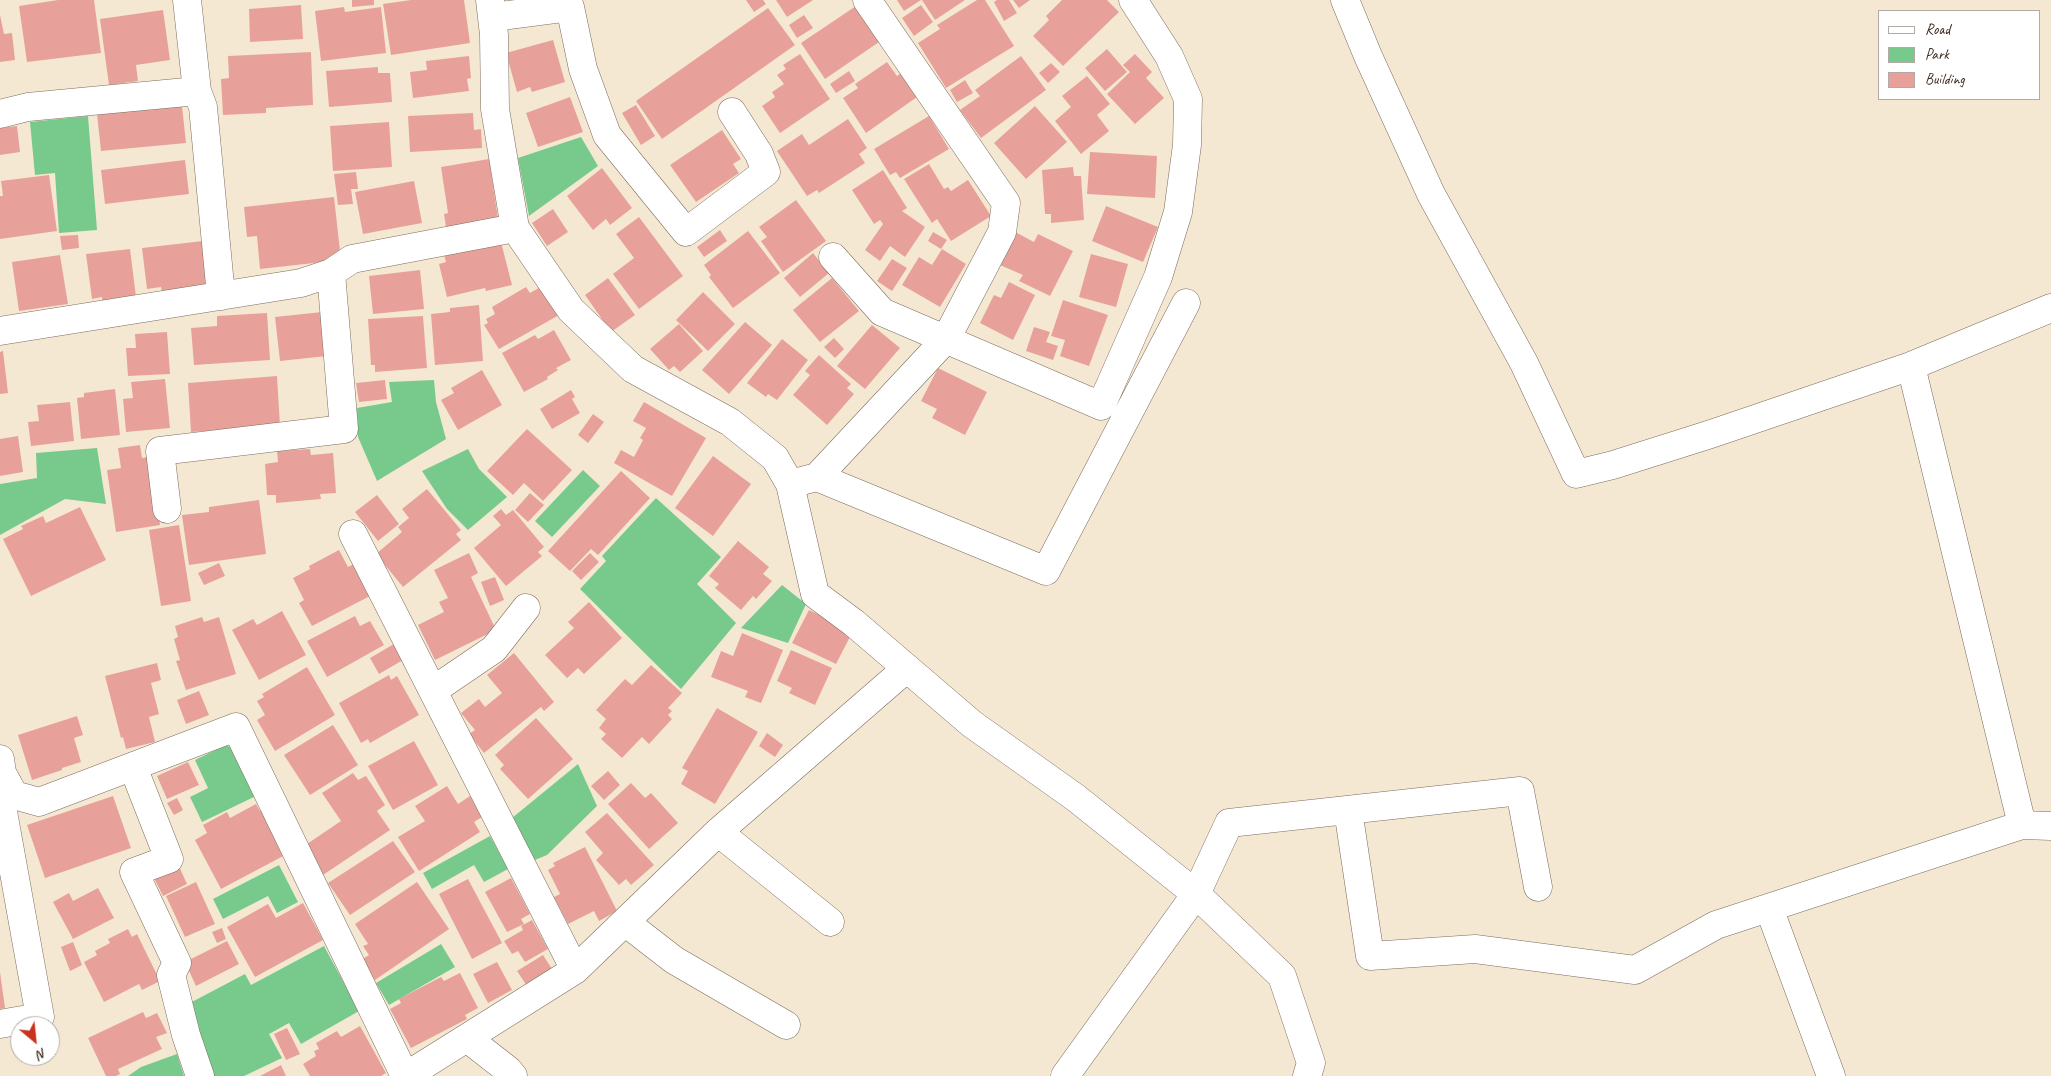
<!DOCTYPE html>
<style>
body{margin:0}
#map{position:relative;width:2051px;height:1076px;overflow:hidden;background:#f5e8d3;font-family:Caveat,sans-serif}
canvas{display:block}
.legend{position:absolute;left:1878px;top:10px;width:162px;height:90px;box-sizing:border-box;background:#fff;border:1px solid #b1aaa5;margin:0;padding:6px 9px;list-style:none;font-size:15px;color:#3b2a1e}
.legend li{display:flex;align-items:center;gap:10px;height:25px}
.legend b{width:25px;border:1px solid #b1aaa5}
.north{position:absolute;left:10px;top:1016px;width:50px;height:50px;box-sizing:border-box;background:#fff;border:1px solid #b1aaa5;border-radius:50%;rotate:152deg;font-size:14px;font-weight:700;line-height:20px;text-align:center;color:#3b2a1e}
.north::after{content:'';display:block;margin:auto;width:18px;height:22px;background:#c8321e;clip-path:polygon(50% 0,100% 100%,50% 72%,0 100%)}
</style>
<div id="map">
<canvas width="2051" height="1076"></canvas>
<ul class="legend">
<li><b style="height:6px;background:#fff"></b>Road</li>
<li><b style="height:14px;background:#77ca8c"></b>Park</li>
<li><b style="height:14px;background:#e8a19a"></b>Building</li>
</ul>
<div class="north">N</div>
</div>
<script>
const c = document.querySelector('canvas').getContext('2d');
c.lineJoin = 'round';
function fill(path, color) {
  c.fillStyle = color;
  c.fill(path, 'evenodd');
}
function poly(rows) {
  const path = new Path2D();
  for (const r of rows) {
    path.moveTo(r[0], r[1]);
    for (let i = 2; i < r.length; i += 2) path.lineTo(r[i], r[i + 1]);
  }
  return path;
}
function trace(path, color, width, dash) {
  c.strokeStyle = color;
  c.lineWidth = width;
  c.lineCap = dash ? 'butt' : 'round';
  c.setLineDash(dash || []);
  c.stroke(path);
}
fill(poly([
 [88,116,97,230,59,233,55,173,35,175,30,122],
 [581,137,598,166,529,216,518,158],
 [434,380,436,402,446,439,377,481,358,437,357,408,392,402,389,382],
 [97,448,106,504,65,499,0,535,0,484,37,478,36,453],
 [468,449,479,469,507,497,468,530,447,509,422,471],
 [583,470,600,486,552,537,535,521],
 [656,498,721,557,697,584,736,623,681,689,580,589,606,561,602,556],
 [782,585,806,604,788,643,741,628],
 [226,745,236,750,258,795,202,822,190,797,208,788,195,760],
 [578,764,597,806,547,855,535,860,512,818],
 [490,836,508,869,484,882,474,865,432,889,423,873],
 [279,865,298,902,277,913,268,896,223,919,213,899],
 [441,944,455,967,389,1005,376,983],
 [324,946,359,1011,301,1044,289,1023,269,1034,282,1058,244,1076,213,1076,195,1039,188,1004,245,974,251,985],
 [177,1054,184,1076,128,1076,141,1067]
]), '#77ca8c');
fill(poly([
 [58,0,94,0,101,53,27,62,19,6],
 [352,0,374,0,374,5,352,7],
 [411,0,464,0,470,43,391,55,383,4],
 [746,0,763,0,766,4,754,12],
 [776,0,813,0,787,17],
 [897,0,921,0,904,11],
 [922,0,965,0,935,20],
 [977,0,985,0,1014,46,946,88,918,43,940,29,937,25],
 [997,0,1009,0,1017,13,1004,21,994,2],
 [1013,0,1030,0,1019,8],
 [1062,0,1107,0,1119,12,1063,66,1033,36,1049,20,1046,16],
 [301,5,303,39,250,42,249,9],
 [921,5,933,22,914,36,902,18],
 [856,6,879,42,825,79,801,43],
 [344,7,345,12,381,7,386,53,321,61,315,11],
 [768,8,795,45,662,139,636,101],
 [163,10,170,60,136,65,138,81,109,85,100,19],
 [0,15,4,34,12,33,15,60,0,62],
 [804,15,813,28,797,38,789,25],
 [553,40,565,82,532,92,530,87,517,92,506,53],
 [1107,49,1127,72,1105,91,1085,68],
 [311,52,313,105,266,108,266,113,223,115,221,79,229,78,228,56],
 [800,54,830,99,780,133,762,106,775,97,772,92,784,84,777,75,786,69,783,65],
 [1135,54,1152,72,1146,78,1164,98,1135,124,1107,94,1130,72,1123,65],
 [469,56,471,78,467,79,469,91,413,98,410,72,427,70,426,61],
 [1021,56,1046,90,981,138,960,110,980,96,975,90],
 [887,62,897,76,901,73,917,97,866,133,843,98,858,88,855,84],
 [1051,63,1060,72,1048,83,1039,73],
 [378,67,378,73,390,73,392,102,329,107,326,71],
 [849,71,855,81,836,93,830,84],
 [1087,76,1110,104,1097,115,1109,131,1081,154,1055,121,1071,107,1062,96],
 [965,80,973,93,957,102,950,90],
 [570,97,583,132,538,147,526,113],
 [636,105,655,136,641,145,622,113],
 [182,106,186,143,101,151,97,114],
 [1035,106,1067,142,1026,179,994,143],
 [473,113,474,130,481,129,482,148,410,152,408,116],
 [929,116,949,149,900,178,896,172,890,175,874,149],
 [848,119,867,148,859,154,865,163,819,193,817,190,807,196,777,151,802,134,809,145],
 [389,122,392,167,333,171,330,126],
 [17,126,20,152,0,155,0,128],
 [722,130,741,159,733,164,739,173,696,202,670,165],
 [1090,152,1157,156,1155,198,1087,194],
 [489,159,498,219,446,227,444,214,448,213,441,167],
 [185,160,189,194,105,204,101,170],
 [929,164,944,189,948,187,951,191,968,180,991,216,951,241,937,219,932,223,904,179],
 [1073,167,1074,176,1081,176,1084,220,1051,223,1051,214,1045,214,1042,170],
 [602,168,632,208,610,225,606,219,593,230,567,196],
 [883,170,907,208,902,211,925,227,905,257,890,246,880,261,865,250,883,224,880,220,874,224,852,190],
 [356,172,358,189,351,189,353,204,338,205,334,174],
 [49,175,57,231,0,239,0,196,3,196,1,181],
 [414,181,422,223,363,234,355,192],
 [334,197,341,260,260,269,257,236,247,237,244,207],
 [796,200,826,241,783,272,761,241,767,237,759,227],
 [1106,206,1158,227,1143,262,1092,241],
 [553,209,568,232,547,246,532,223],
 [639,217,683,276,639,309,613,274,634,258,616,234],
 [720,230,727,241,704,257,697,247],
 [748,231,780,273,733,308,709,277,711,275,704,265],
 [933,232,947,240,941,249,928,241],
 [1015,232,1034,242,1038,234,1073,251,1050,296,1019,281,1023,275,1000,265],
 [78,235,79,248,62,250,60,236],
 [203,241,208,287,162,292,161,287,147,289,142,248],
 [501,242,512,285,486,291,485,288,447,297,439,264,446,262,444,255],
 [130,249,136,297,102,301,102,297,92,299,86,254],
 [942,249,966,264,940,307,902,285,919,257,932,265],
 [813,253,829,273,800,297,784,278],
 [1091,254,1128,264,1116,307,1079,297],
 [60,255,68,304,19,311,12,262],
 [892,259,907,268,892,291,877,281],
 [420,270,424,309,373,314,369,276],
 [608,278,635,315,611,332,585,295],
 [832,278,859,311,820,342,793,310],
 [1009,282,1035,295,1013,340,980,323,994,295,1001,298],
 [542,286,559,315,499,349,484,325,488,323,486,319,495,314,492,307,526,287,530,293],
 [703,292,735,324,708,351,676,320],
 [1063,300,1108,315,1089,366,1060,356,1065,340,1051,336],
 [479,305,483,361,435,365,431,314,450,312,450,308],
 [322,312,327,356,280,361,275,317],
 [267,313,270,360,194,365,191,328,217,326,217,316],
 [423,316,427,368,375,372,375,365,371,365,368,319],
 [745,322,772,345,729,394,702,370],
 [679,324,703,351,680,372,674,366,669,370,650,349],
 [872,325,900,348,865,389,837,366],
 [1034,327,1050,332,1046,342,1058,346,1053,360,1026,351],
 [554,330,571,360,556,368,558,370,547,377,548,379,524,392,502,353,535,335,538,339],
 [167,332,170,374,128,376,126,348,136,348,135,334],
 [834,338,844,349,835,358,824,347],
 [782,339,808,360,777,400,768,394,766,397,747,383],
 [3,351,8,393,0,394,0,352],
 [819,355,851,384,847,388,854,394,827,425,793,395,810,375,805,371],
 [938,368,987,392,965,435,932,418,937,409,921,401],
 [482,370,502,405,458,430,441,400,454,393,451,388],
 [277,376,280,426,191,432,188,383],
 [165,379,170,428,126,432,123,399,133,398,131,382],
 [385,380,387,399,359,402,356,383],
 [115,389,120,435,81,439,77,398,84,397,84,393],
 [571,390,575,397,572,399,580,413,552,429,540,409],
 [70,402,74,441,31,446,28,422,39,421,37,405],
 [644,402,706,438,672,496,614,463,621,450,634,457,643,440,640,438,646,428,633,421],
 [593,414,604,422,588,443,578,435],
 [527,429,572,470,543,501,524,483,513,495,487,471],
 [18,436,23,472,0,476,0,439],
 [140,445,142,458,152,456,160,525,116,532,107,470,121,468,118,448],
 [310,449,311,455,333,453,336,493,320,494,321,499,276,503,276,495,267,495,265,464,278,462,277,451],
 [713,456,751,484,713,536,675,508],
 [621,471,650,498,598,555,591,549,570,571,548,551],
 [427,489,461,530,456,534,461,540,403,587,376,554,402,532,398,527,409,518,402,509],
 [530,493,544,505,528,522,515,510],
 [377,495,399,524,378,541,355,512],
 [259,500,266,554,189,565,182,515,209,512,209,507],
 [80,507,106,560,31,596,3,539,23,529,21,526,43,516,46,523],
 [501,509,506,515,513,510,544,547,538,552,542,556,506,586,474,548,501,525,493,516],
 [179,525,191,601,161,606,149,530],
 [738,541,769,567,763,574,772,581,756,599,753,596,741,610,715,588,719,584,709,576],
 [339,550,348,567,354,564,370,596,312,626,299,603,304,600,293,578,310,569,309,566],
 [469,553,478,573,471,577,496,630,435,660,418,625,444,612,439,602,448,598,434,570],
 [590,553,599,562,581,580,572,571],
 [219,563,225,576,204,585,198,573],
 [495,577,504,600,490,606,481,582],
 [589,602,622,638,584,674,578,668,567,678,545,655,574,628,568,622],
 [809,610,853,631,836,664,792,643],
 [282,611,306,655,259,680,232,630,253,619,257,625],
 [355,616,360,626,370,621,384,645,327,677,307,641],
 [202,617,204,622,219,617,236,674,186,690,176,661,180,660,174,639,178,637,175,626],
 [742,633,783,650,761,703,745,697,748,691,711,677,721,651,733,656],
 [394,644,403,660,379,674,370,658],
 [791,650,832,668,815,705,789,693,792,688,777,681],
 [514,653,554,702,544,711,541,707,484,753,469,734,475,730,461,713,479,699,485,707,502,693,487,675],
 [157,663,161,680,151,683,159,714,149,717,155,742,126,749,123,737,121,738,105,676],
 [651,665,682,693,668,708,672,711,668,715,672,719,649,744,642,737,622,758,601,739,606,734,599,728,606,719,596,710,625,679,632,685],
 [307,667,335,715,275,751,257,720,265,715,257,701,264,697,262,694],
 [389,675,391,680,397,676,419,715,370,743,368,739,361,743,339,703],
 [199,691,209,715,186,724,177,700],
 [717,708,758,732,715,804,681,784,688,771,682,768],
 [77,716,83,735,74,738,81,762,62,768,62,770,32,780,18,735],
 [536,718,573,759,528,799,500,769,504,765,495,755],
 [333,725,358,765,310,795,284,755],
 [767,733,783,745,775,757,759,746],
 [414,741,438,785,393,810,368,766],
 [188,762,199,785,167,799,157,776],
 [608,771,620,785,604,800,591,786],
 [353,773,358,780,366,776,385,805,377,811,390,830,323,875,304,846,341,821,322,793],
 [631,783,645,798,651,793,678,823,649,849,608,804],
 [447,786,458,804,470,796,482,817,474,822,480,832,419,871,398,837,425,821,415,806],
 [113,796,131,848,45,878,27,825],
 [177,798,183,810,174,815,167,803],
 [256,804,260,811,264,809,287,854,221,889,195,840,207,833,203,825,227,812,230,818],
 [607,813,654,865,631,885,626,879,619,885,596,860,603,853,585,832],
 [393,841,415,872,350,915,328,883],
 [585,847,617,911,599,921,594,911,568,924,554,897,560,894,548,870,555,866,553,863],
 [178,864,187,884,163,896,153,876],
 [511,878,530,914,521,919,524,924,507,932,485,892],
 [468,879,502,943,472,959,439,894],
 [196,882,215,924,185,937,166,896],
 [417,882,449,929,375,980,361,960,369,955,363,946,368,944,355,924],
 [98,888,114,918,73,939,53,902,69,893,73,901],
 [303,903,323,940,255,977,227,927,268,904,276,918],
 [532,920,548,949,525,962,518,951,512,954,504,941,523,930,521,926],
 [222,928,226,939,217,943,212,932],
 [128,929,132,937,137,934,160,981,142,990,139,984,104,1002,84,962,97,955,95,951,110,943,108,939],
 [227,941,239,964,196,986,185,962],
 [73,942,82,965,70,971,61,947],
 [543,955,552,969,527,986,517,971],
 [497,962,512,990,488,1003,473,974],
 [0,972,5,1008,0,1009],
 [460,973,478,1008,465,1015,467,1019,411,1048,390,1009,401,1003,399,999,441,977,444,981],
 [143,1012,146,1018,157,1013,167,1033,156,1037,162,1049,118,1069,120,1074,116,1076,106,1076,88,1038],
 [360,1026,386,1073,381,1076,310,1076,303,1064,316,1056,314,1051,319,1049,316,1043,337,1031,341,1037],
 [287,1028,300,1054,286,1060,274,1034],
 [281,1065,286,1076,260,1076]
]), '#e8a19a');
const minor = poly([
 [187,0,197,91,203,107,221,296],
 [490,0,494,35,495,109,515,228,571,310,633,369,730,422,775,458,790,484,815,594,854,623,972,724,1076,798,1196,894,1282,976,1311,1063,1307,1076],
 [1345,0,1368,56,1431,194,1524,363,1576,474,1613,465,1711,434,1911,366,2051,308],
 [493,17,570,7,583,69,607,135,686,232,766,172,759,154,732,112],
 [0,114,28,107,197,91],
 [833,257,882,312,1101,406,1158,277,1178,212,1187,145,1188,99,1169,56,1133,0],
 [0,331,301,283,331,273,352,259,515,228],
 [1911,366,2022,825],
 [817,477,1046,571,1186,303],
 [790,484,817,477,946,339,1002,232,1006,203,867,0],
 [167,509,160,451,344,429,331,273],
 [353,534,575,970],
 [432,689,444,683,494,649,526,608],
 [0,759,2,773,14,795,39,802,236,727,405,1076],
 [133,767,169,859,134,872,177,963,171,975,186,1035,200,1076],
 [0,795,40,1017,0,1024],
 [1348,810,1370,956,1475,949,1635,970,1716,925,2022,825,2051,826],
 [718,832,830,922],
 [1769,908,1831,1076],
 [625,922,674,960,786,1025],
 [467,1038,508,1070,513,1076],
 [406,1076,575,970,718,832,907,668],
 [1065,1076,1196,894,1229,823,1520,791,1538,887]
]);
trace(minor, '#7c6c5d', 29);
trace(minor, '#fff', 28);
</script>
